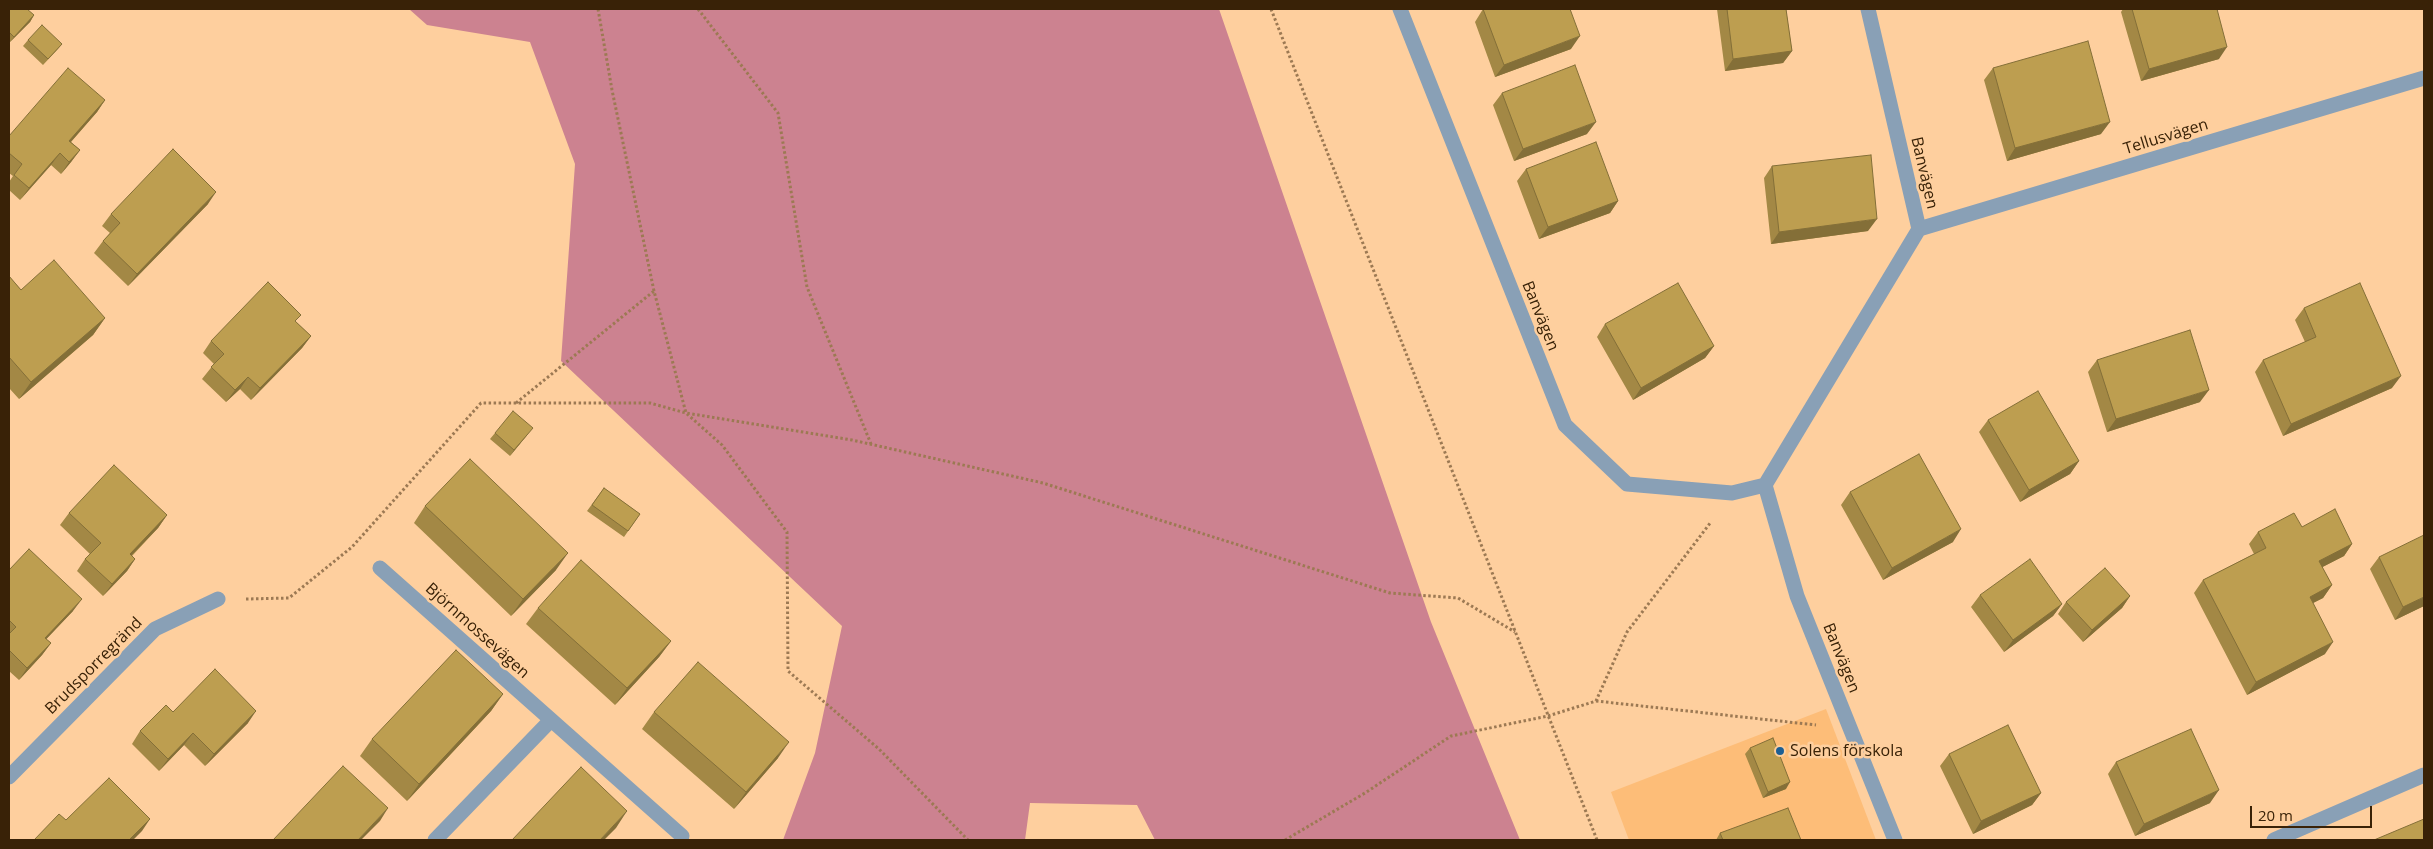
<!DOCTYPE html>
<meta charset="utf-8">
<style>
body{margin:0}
#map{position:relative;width:2433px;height:849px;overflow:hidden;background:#fecf9e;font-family:"Open Sans",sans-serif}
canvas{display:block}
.frame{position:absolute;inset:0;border:10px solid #392207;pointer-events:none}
.scale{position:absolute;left:2250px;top:806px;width:122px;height:22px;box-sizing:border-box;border:2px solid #392207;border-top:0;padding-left:6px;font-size:15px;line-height:18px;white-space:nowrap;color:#392207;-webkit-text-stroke:4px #fecf9e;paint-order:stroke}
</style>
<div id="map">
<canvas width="2433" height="849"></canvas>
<div class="frame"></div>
<div class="scale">20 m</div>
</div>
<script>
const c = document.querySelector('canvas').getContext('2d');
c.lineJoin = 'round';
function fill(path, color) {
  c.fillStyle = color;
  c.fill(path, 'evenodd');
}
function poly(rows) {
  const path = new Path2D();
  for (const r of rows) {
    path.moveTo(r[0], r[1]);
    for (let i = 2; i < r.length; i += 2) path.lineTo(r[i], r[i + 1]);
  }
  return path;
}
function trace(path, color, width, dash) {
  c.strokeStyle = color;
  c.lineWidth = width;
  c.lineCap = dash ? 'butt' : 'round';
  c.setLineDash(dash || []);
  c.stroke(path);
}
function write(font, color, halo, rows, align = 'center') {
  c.font = font + ' "Open Sans",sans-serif';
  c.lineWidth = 5;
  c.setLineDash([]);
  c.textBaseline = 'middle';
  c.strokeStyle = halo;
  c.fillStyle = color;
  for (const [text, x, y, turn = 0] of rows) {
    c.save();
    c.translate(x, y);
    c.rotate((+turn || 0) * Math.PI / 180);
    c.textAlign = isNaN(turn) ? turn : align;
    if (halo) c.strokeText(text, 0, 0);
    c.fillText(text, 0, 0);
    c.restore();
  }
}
fill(poly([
 [1826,709,1876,840,1629,840,1611,792]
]), '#fdbd78');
fill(poly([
 [409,9,1219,9,1431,622,1520,840,1155,840,1137,805,1030,803,1025,840,783,840,815,753,842,626,561,361,575,164,530,42,427,25]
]), '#cc8290');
trace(poly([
 [598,9,612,90,654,291,686,413,852,440,1043,483,1390,593,1458,598,1515,632],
 [698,9,778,113,807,287,871,444],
 [1271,9,1597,840],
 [516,403,654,291],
 [246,599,289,598,352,547,481,403,650,403,686,413,722,445,787,532,788,671,879,749,968,840],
 [1596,701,1816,725],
 [1285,840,1365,793,1451,736,1548,716,1596,701,1627,632,1711,522]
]), '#9c7953', 3, [2.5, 2.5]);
trace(poly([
 [1400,9,1565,425,1627,484,1732,493,1765,485],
 [1868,9,1919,229,1765,485,1797,596,1895,840],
 [1919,229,2424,78],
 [380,568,682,836],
 [9,777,155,629,218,599],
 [435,840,551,720],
 [2274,840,2424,775]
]), '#89a0b6', 15);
fill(poly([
 [9,9,34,15,30,22,9,43],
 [1483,9,1571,49,1495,77,1475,22],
 [1717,9,1786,9,1792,51,1783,63,1725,71],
 [2123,9,2217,9,2219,59,2141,81,2121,12],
 [28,40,62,44,57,50,43,65,23,46],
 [1993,68,2101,134,2007,161,1984,80],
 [1502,93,1587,134,1514,161,1493,105],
 [105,100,97,112,71,142,80,150,71,162,61,174,51,165,20,200,9,190,9,182,13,176,9,173,9,136],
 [1772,166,1868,231,1771,244,1764,178],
 [1526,169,1618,201,1610,213,1539,239,1517,181],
 [208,204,128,286,94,253,103,241,110,233,102,226,111,214],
 [9,276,21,290,105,318,93,335,19,399,9,388],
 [2304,308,2392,388,2283,436,2255,372,2263,360,2305,342,2295,320],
 [296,322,311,336,302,348,251,400,240,389,226,402,202,379,214,364,203,353,211,341],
 [1605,324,1714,346,1705,358,1633,400,1597,337],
 [2097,360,2200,402,2107,432,2088,372],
 [1988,420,2079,461,2070,474,2020,502,1979,432],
 [495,433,528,434,510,456,490,439],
 [604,488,640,514,624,537,587,511],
 [1850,492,1953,542,1883,580,1841,505],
 [425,506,556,570,511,616,414,523],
 [69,513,167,515,158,528,132,556,135,559,127,571,103,596,77,571,85,559,90,554,60,525],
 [2302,527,2352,544,2344,556,2322,567,2332,585,2323,598,2313,603,2325,654,2247,695,2194,593,2203,580,2254,554,2249,544,2258,532],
 [2379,557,2424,606,2395,620,2370,569],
 [9,570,73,611,46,639,51,643,42,655,19,680,9,671],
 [1980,595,2062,604,2053,616,2004,652,1971,607],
 [2130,596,2122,608,2083,642,2058,614,2066,602],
 [538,608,671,641,659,657,615,705,526,624],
 [503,694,491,711,407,801,360,756,372,739],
 [173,712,248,723,205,766,184,745,159,771,132,744,140,731],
 [654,712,778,758,734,809,642,729],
 [1750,748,1786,789,1763,798,1745,754],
 [1949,754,2041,793,2032,805,1973,834,1940,766],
 [2116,762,2210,803,2135,836,2108,774],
 [1720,833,1801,840,1716,840]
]), '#a38845');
fill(poly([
 [34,15,30,22,9,43,14,37],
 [1580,36,1571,49,1495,77,1504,65],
 [2227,47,2219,59,2141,81,2149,69],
 [1792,51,1783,63,1725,71,1733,59],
 [105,100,97,112,61,153,69,141],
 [1596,122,1587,134,1514,161,1523,149],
 [2110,122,2101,134,2007,161,2015,148],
 [80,150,71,162,61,174,69,162],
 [60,153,51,165,20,200,29,188],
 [216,192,208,204,128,286,137,274],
 [1618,201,1610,213,1539,239,1548,227],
 [1877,219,1868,231,1771,244,1779,232],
 [105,318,93,335,19,399,31,382],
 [311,336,302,348,251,400,260,388],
 [1714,346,1705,358,1633,400,1641,388],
 [2401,376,2392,388,2283,436,2291,424],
 [248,377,240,389,226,402,235,390],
 [2209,390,2200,402,2107,432,2116,419],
 [533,428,528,434,510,456,514,450],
 [2079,461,2070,474,2020,502,2029,490],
 [167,515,158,528,121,566,130,554],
 [1961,529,1953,542,1883,580,1892,568],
 [2352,544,2344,556,2311,573,2319,561],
 [568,553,556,570,511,616,523,599],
 [135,559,127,571,103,596,112,584],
 [2332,585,2323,598,2301,609,2310,597],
 [2130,596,2122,608,2083,642,2092,630],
 [2424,597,2424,606,2395,620,2403,607],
 [82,599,73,611,36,650,45,638],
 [2062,604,2053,616,2004,652,2013,640],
 [671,641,659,657,615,705,627,688],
 [2333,642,2325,654,2247,695,2256,682],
 [51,643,42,655,19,680,27,668],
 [503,694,491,711,407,801,419,784],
 [256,711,248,723,205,766,214,754],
 [193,733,184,745,159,771,168,759],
 [789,742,778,758,734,809,746,792],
 [1790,782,1786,789,1763,798,1768,792],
 [2219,790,2210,803,2135,836,2144,824],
 [2041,793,2032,805,1973,834,1981,821],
 [388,808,380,821,361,840,358,840],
 [627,811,616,828,604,840,600,840],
 [150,819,142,831,133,840,129,840]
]), '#846f38');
const building = poly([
 [9,9,27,9,34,15,14,37,9,32,9,9],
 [1483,9,1570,9,1580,36,1504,65,1483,9],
 [1727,9,1786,9,1792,51,1733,59,1727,9],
 [2132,9,2217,9,2227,47,2149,69,2132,9],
 [42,25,62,44,48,59,28,40,42,25],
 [2088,41,2110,122,2015,148,1993,68,2088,41],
 [1575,65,1596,122,1523,149,1502,93,1575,65],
 [68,68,105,100,69,141,80,150,69,162,60,153,29,188,14,175,22,164,9,153,9,136,68,68],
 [1596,142,1618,201,1548,227,1526,169,1596,142],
 [173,149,216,192,137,274,103,241,120,223,111,214,173,149],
 [1871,155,1877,219,1779,232,1772,166,1871,155],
 [54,260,105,318,31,382,9,357,9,276,21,290,54,260],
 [268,282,301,315,295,321,311,336,260,388,248,377,235,390,211,367,224,354,211,341,268,282],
 [1678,283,1714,346,1641,388,1605,324,1678,283],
 [2360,283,2401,376,2291,424,2263,360,2316,337,2304,308,2360,283],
 [2190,330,2209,390,2116,419,2097,360,2190,330],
 [2038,391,2079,461,2029,490,1988,420,2038,391],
 [513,411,533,428,514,450,495,433,513,411],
 [1919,454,1961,529,1892,568,1850,492,1919,454],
 [470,459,568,553,523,599,425,506,470,459],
 [114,465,167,515,130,554,135,559,112,584,85,559,101,543,69,513,114,465],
 [604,488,640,514,628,531,592,505,604,488],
 [2335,509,2352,544,2319,561,2332,585,2310,597,2333,642,2256,682,2203,580,2266,548,2258,532,2294,513,2302,527,2335,509],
 [2424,535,2424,597,2403,607,2379,557,2424,535],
 [29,549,82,599,45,638,51,643,27,668,9,650,9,634,16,627,9,620,9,570,29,549],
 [2030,559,2062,604,2013,640,1980,595,2030,559],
 [581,560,671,641,627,688,538,608,581,560],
 [2105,568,2130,596,2092,630,2066,602,2105,568],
 [456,650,503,694,419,784,372,739,456,650],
 [698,662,789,742,746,792,654,712,698,662],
 [215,669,256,711,214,754,193,733,168,759,140,731,166,705,173,712,215,669],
 [2008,725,2041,793,1981,821,1949,754,2008,725],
 [2191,729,2219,790,2144,824,2116,762,2191,729],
 [1773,738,1790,782,1768,792,1750,748,1773,738],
 [343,766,388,808,358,840,273,840,343,766],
 [581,767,627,811,600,840,512,840,581,767],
 [109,778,150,819,129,840,34,840,59,814,66,820,109,778],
 [1788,808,1801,840,1723,840,1720,833,1788,808],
 [2424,819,2424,840,2374,840,2424,819]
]);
fill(building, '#bd9e50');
trace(building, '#846f38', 1);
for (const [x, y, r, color] of [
 [1780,751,5,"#1d5f94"]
]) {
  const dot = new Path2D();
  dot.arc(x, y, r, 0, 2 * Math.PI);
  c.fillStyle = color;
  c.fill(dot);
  trace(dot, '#fecf9e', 2);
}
write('16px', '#392207', '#fecf9e', [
 ["Tellusvägen",2166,137,-17],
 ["Banvägen",1924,173,77],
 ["Banvägen",1540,316,68],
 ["Björnmossevägen",477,631,42],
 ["Banvägen",1841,658,68],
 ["Brudsporregränd",94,666,-45]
]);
write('16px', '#392207', '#fecf9e', [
 ["Solens förskola",1790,751]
], 'left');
</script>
